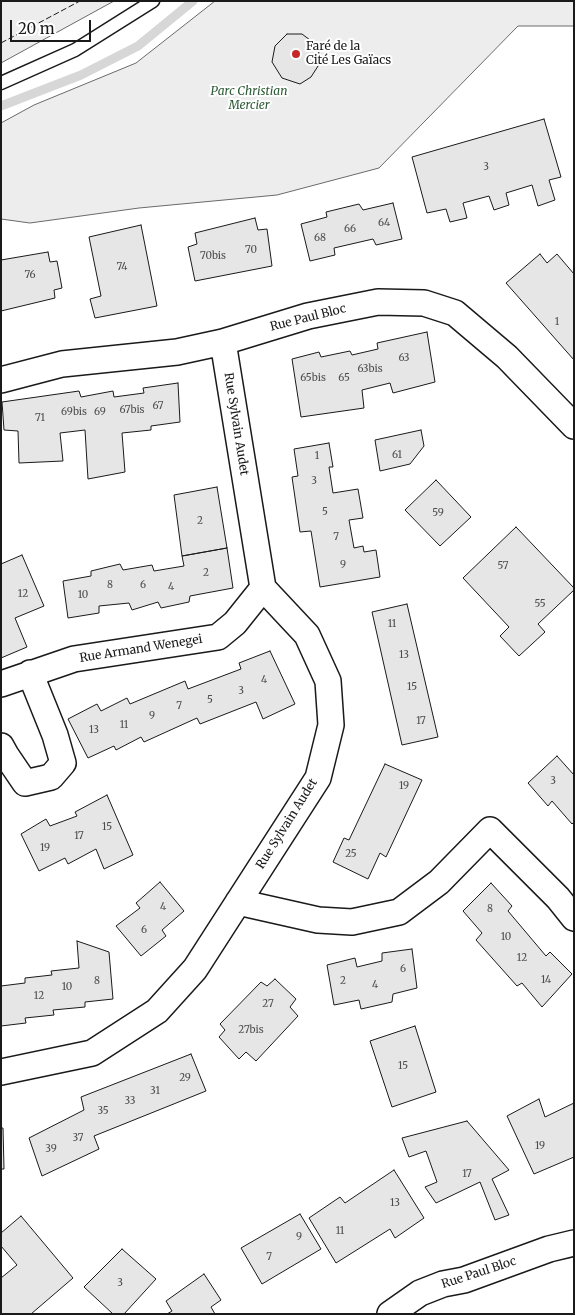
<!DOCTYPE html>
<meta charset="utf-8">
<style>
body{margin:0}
#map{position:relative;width:575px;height:1315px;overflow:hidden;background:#fff;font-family:Merriweather,serif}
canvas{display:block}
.frame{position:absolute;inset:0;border:2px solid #1a1a1a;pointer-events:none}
.scale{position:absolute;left:10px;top:20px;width:81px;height:22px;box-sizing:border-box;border:2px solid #1a1a1a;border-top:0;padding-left:6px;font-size:15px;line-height:18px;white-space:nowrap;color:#1a1a1a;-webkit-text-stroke:4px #fff;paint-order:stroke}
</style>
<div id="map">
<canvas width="575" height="1315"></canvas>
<div class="frame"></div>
<div class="scale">20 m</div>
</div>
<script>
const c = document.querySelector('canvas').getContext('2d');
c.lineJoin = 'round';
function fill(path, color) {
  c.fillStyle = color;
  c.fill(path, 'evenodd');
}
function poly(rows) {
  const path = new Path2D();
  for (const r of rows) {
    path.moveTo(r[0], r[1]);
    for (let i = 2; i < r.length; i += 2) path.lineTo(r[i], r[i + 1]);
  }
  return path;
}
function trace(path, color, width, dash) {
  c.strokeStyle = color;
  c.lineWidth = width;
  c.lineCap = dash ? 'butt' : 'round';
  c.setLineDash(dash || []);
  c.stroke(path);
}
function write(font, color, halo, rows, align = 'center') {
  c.font = font + ' Merriweather,serif';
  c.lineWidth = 4;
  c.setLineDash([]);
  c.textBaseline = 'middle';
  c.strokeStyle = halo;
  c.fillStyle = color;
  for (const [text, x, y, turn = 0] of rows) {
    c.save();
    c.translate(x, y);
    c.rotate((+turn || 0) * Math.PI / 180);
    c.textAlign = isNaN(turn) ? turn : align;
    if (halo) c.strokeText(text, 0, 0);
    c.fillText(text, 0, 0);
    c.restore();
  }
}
const built = poly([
 [1,1,114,1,1,63,1,1],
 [215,1,574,1,574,26,518,26,379,168,277,195,139,208,30,223,1,219,1,123,34,105,136,63,215,1]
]);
fill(built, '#ededed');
trace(built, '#6a6a6a', 1);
trace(poly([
 [1,106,81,75,138,46,193,1]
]), '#d7d7d7', 9);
const building = poly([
 [287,34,302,34,318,46,320,63,311,77,300,84,282,78,272,62,275,46,287,34],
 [544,119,561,177,549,180,555,200,538,206,532,185,506,193,509,205,494,210,489,196,463,203,467,218,450,222,446,209,427,213,412,157,544,119],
 [393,203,402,239,376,245,373,239,334,248,335,255,310,261,301,224,327,217,326,212,359,204,363,210,393,203],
 [255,218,258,230,267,229,272,266,195,281,188,247,197,244,195,233,255,218],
 [141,225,157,306,95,318,90,299,101,296,89,237,141,225],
 [48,252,50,262,57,261,62,288,54,290,55,298,1,311,1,260,48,252],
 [540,254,547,263,557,254,574,274,574,360,506,283,540,254],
 [427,332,435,382,393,393,390,383,362,390,364,408,301,417,292,359,319,352,321,357,350,351,352,355,378,349,377,343,427,332],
 [178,383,180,422,151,426,151,430,122,433,125,472,88,479,85,430,60,433,63,461,19,463,18,431,4,430,2,402,79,391,81,397,113,391,114,397,144,393,143,388,178,383],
 [421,430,424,446,410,464,380,471,375,440,421,430],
 [329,443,333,467,329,467,333,493,358,489,363,518,349,520,354,548,363,546,364,552,376,550,380,577,320,587,311,531,300,532,292,477,298,476,294,449,329,443],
 [436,480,471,517,440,546,405,510,436,480],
 [217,487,227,548,182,556,174,495,217,487],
 [516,527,574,588,574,590,538,624,545,632,519,656,500,636,509,627,463,578,516,527],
 [227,548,233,588,190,596,189,602,161,608,158,602,132,610,129,603,99,606,99,613,68,618,63,581,91,576,91,571,120,564,123,570,152,565,154,571,184,566,182,556,227,548],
 [22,555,44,606,15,618,27,647,1,658,1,564,22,555],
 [407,604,438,737,402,745,372,612,407,604],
 [270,651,295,704,263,719,256,702,200,724,197,718,144,742,141,737,116,750,114,746,88,758,68,719,97,704,101,711,127,698,130,704,185,681,188,689,241,669,239,663,270,651],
 [557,756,574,775,574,822,572,824,552,801,548,806,528,783,557,756],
 [385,764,422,780,386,857,380,853,368,879,333,862,344,838,349,840,385,764],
 [107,795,133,855,104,869,96,849,68,864,65,858,39,871,21,834,46,819,50,826,77,816,75,812,107,795],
 [160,882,184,911,162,930,166,936,141,956,116,926,140,908,136,903,160,882],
 [491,883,512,906,508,911,546,956,550,952,572,974,542,1007,522,983,517,986,476,940,482,933,463,911,491,883],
 [77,941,109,952,113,999,85,1002,85,1007,53,1010,54,1015,25,1018,26,1023,1,1026,1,986,25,983,25,978,52,975,51,971,79,968,77,941],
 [412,949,417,988,393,994,392,1002,361,1009,359,1000,334,1005,327,965,355,958,357,967,382,961,382,953,412,949],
 [275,979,296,999,290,1007,298,1016,256,1061,246,1052,239,1059,219,1037,225,1030,220,1024,261,982,267,986,275,979],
 [415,1026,436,1092,392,1107,370,1041,415,1026],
 [191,1054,206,1091,94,1136,99,1149,42,1176,29,1138,84,1110,81,1097,191,1054],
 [539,1099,545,1117,574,1103,574,1157,534,1174,507,1116,539,1099],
 [467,1121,509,1170,492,1179,509,1215,495,1220,480,1182,436,1203,425,1187,437,1182,426,1151,409,1157,402,1138,467,1121],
 [1,1128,3,1128,4,1169,1,1169,1,1128],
 [394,1170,424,1218,395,1238,390,1229,336,1263,309,1218,340,1197,345,1203,394,1170],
 [300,1214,321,1249,262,1284,241,1248,300,1214],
 [21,1216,73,1278,31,1314,1,1314,1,1278,17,1265,1,1246,1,1233,21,1216],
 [122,1249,156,1279,124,1314,113,1314,84,1287,122,1249],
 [204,1274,221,1300,211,1307,215,1314,167,1314,172,1311,166,1301,204,1274]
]);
fill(building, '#e6e6e6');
trace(building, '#1a1a1a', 1);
const lane = poly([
 [1,83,75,50,153,1]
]);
const street = poly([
 [1,380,62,364,177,352,223,342,308,316,378,302,424,303,455,313,507,357,574,426],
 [1,684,74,659,218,637,235,623,263,588],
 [1,746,6,755,25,783,51,777,63,763,55,735,30,673],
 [238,902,318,920,352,922,399,912,439,882,490,830,558,898,574,918],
 [1,1072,92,1053,157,1011,195,969,318,778,331,725,328,681,307,635,263,588,223,342],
 [390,1314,420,1293,443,1284,464,1280,549,1249,574,1243]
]);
trace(lane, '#1a1a1a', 15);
trace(street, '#1a1a1a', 28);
trace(lane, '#fff', 12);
trace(street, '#fff', 25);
trace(poly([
 [1,43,80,1]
]), '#1a1a1a', 1, [6, 2.5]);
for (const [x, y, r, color] of [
 [296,54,5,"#c62828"]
]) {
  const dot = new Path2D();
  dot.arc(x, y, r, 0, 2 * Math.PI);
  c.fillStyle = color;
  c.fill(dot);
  trace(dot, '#fff', 2);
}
write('10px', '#4d4d4d', null, [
 ["3",486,167],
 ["64",384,223],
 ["66",350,229],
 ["68",320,238],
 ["70",251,250],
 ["70bis",213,256],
 ["74",122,267],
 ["76",30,275],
 ["1",557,322],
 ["63",404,358],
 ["63bis",370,369],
 ["65bis",313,378],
 ["65",344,378],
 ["67",158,406],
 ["67bis",132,410],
 ["69bis",74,412],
 ["69",100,412],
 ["71",40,418],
 ["61",397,455],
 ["1",317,456],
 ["3",314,481],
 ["5",325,512],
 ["59",438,513],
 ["2",200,521],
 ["7",336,537],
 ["9",343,565],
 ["57",503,566],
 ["2",206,573],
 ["8",110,585],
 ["6",143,585],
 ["4",171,587],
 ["12",23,594],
 ["10",83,595],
 ["55",540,604],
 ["11",392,624],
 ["13",404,655],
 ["4",264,680],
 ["15",412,687],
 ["3",241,691],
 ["5",210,700],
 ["7",179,706],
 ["9",152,716],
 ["17",421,721],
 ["11",124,725],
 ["13",94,730],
 ["3",553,781],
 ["19",404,786],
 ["15",107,827],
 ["17",79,836],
 ["19",45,848],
 ["25",351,854],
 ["4",163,907],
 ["8",490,909],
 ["6",144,930],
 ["10",506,937],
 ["12",522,958],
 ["6",403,969],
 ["14",546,980],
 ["8",97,981],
 ["2",343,981],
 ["4",375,985],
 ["10",67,987],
 ["12",39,996],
 ["27",268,1004],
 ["27bis",251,1030],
 ["15",403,1066],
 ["29",185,1078],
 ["31",155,1091],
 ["33",130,1101],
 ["35",103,1111],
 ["37",78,1138],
 ["19",540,1146],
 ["39",51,1149],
 ["17",467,1174],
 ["13",395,1203],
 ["11",340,1231],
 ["9",299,1237],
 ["7",269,1257],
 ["3",120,1283]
]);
write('12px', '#1a1a1a', '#fff', [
 ["Faré de la",306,47],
 ["Cité Les Gaïacs",306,61]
], 'left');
write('italic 12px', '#2b5a34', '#fff', [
 ["Parc Christian",249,92],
 ["Mercier",249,106]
]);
write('12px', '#1a1a1a', '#fff', [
 ["Rue Paul Bloc",308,318,-14],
 ["Rue Sylvain Audet",236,424,81],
 ["Rue Armand Wenegei",141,649,-9],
 ["Rue Sylvain Audet",287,824,-58],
 ["Rue Paul Bloc",479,1273,-18]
]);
</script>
